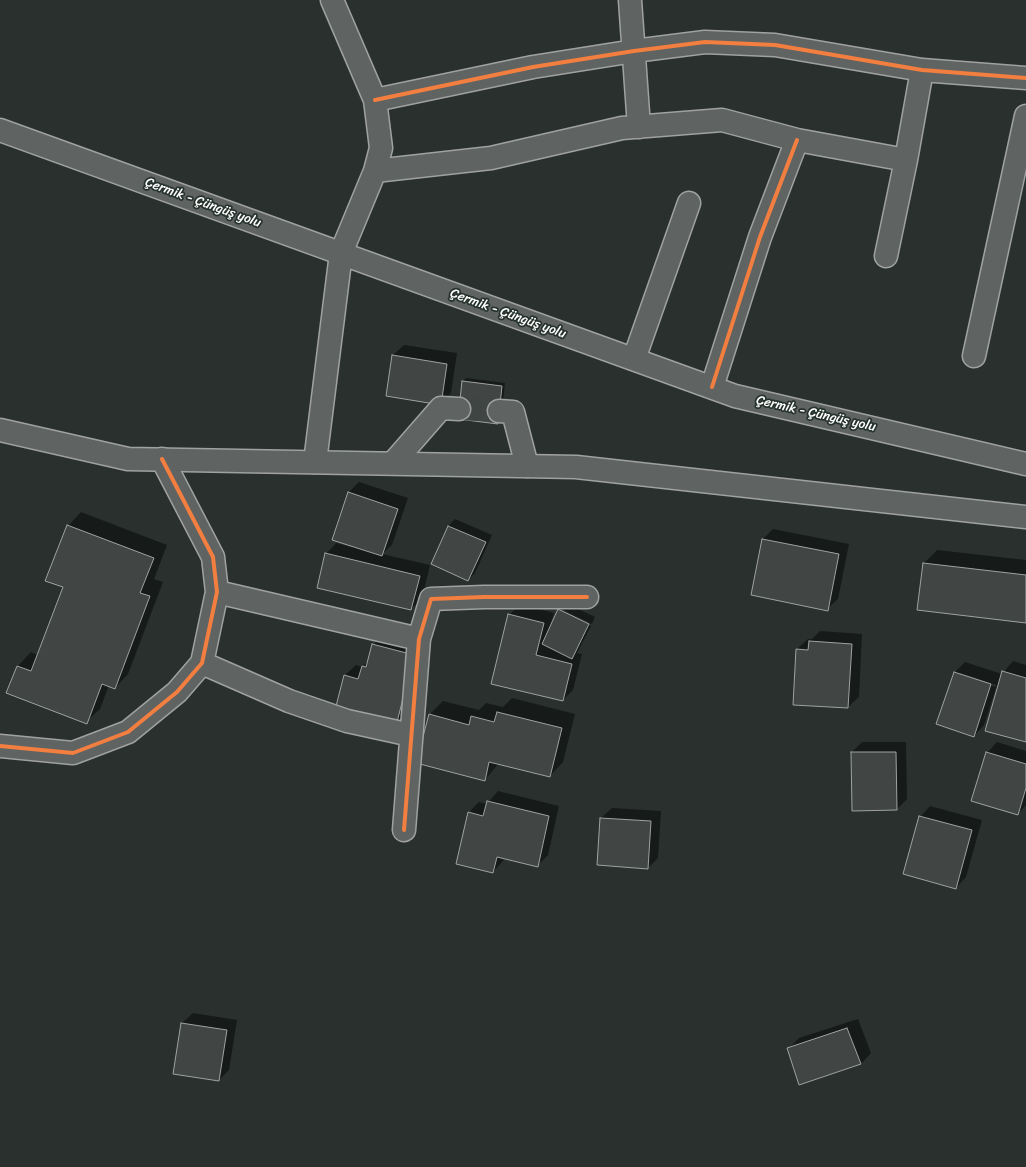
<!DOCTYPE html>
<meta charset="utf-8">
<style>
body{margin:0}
canvas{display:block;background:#29302d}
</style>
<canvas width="1026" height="1167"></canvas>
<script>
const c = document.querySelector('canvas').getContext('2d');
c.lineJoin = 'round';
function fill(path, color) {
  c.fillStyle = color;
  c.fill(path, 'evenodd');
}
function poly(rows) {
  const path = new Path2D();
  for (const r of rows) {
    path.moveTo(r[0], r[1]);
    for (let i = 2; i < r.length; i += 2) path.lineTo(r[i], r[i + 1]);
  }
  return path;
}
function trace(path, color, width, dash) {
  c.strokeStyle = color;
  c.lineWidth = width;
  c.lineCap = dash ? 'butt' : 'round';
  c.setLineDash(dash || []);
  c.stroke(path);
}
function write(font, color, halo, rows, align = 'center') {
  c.font = font + ' Sriracha,sans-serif';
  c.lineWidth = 3.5;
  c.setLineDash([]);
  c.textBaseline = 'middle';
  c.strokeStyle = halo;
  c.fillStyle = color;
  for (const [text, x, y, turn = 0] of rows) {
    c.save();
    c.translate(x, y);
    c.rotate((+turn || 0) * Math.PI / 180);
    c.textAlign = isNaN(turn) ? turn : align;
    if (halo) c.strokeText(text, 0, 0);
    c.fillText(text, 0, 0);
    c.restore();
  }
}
fill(poly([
 [404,345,457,353,451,393,440,404,393,355],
 [466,378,505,383,501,420,498,423,463,382],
 [359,482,408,498,392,545,382,554,430,565,422,599,411,609,326,554,336,543,352,547,352,545,333,539,349,492],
 [81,512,167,545,154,579,163,582,128,674,115,688,109,685,100,709,86,722,8,692,18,666,31,652,38,655,64,587,68,526],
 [455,519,492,535,475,573,468,580,448,526],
 [773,529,849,544,838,599,827,609,752,594,763,539],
 [937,550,1026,560,1026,622,924,563],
 [566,603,595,617,592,624,561,609,561,612,591,626,577,653,582,654,573,690,563,700,509,615,520,604,554,613,551,624,559,610],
 [820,631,862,634,859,697,848,707,794,704,797,649,808,639,812,639],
 [383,634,424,645,406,714,395,724,336,709,345,675,356,665,362,667,369,660,373,645],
 [416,651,400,714,398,714],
 [1013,661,1026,665,1026,741,996,688,984,725,974,736,938,723,955,672,965,662,1002,674],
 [960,673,996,685,996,687,960,675],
 [512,698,575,714,563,762,550,776,499,763,485,780,429,715,443,701,479,710,486,703,503,707],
 [862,742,906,742,907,799,897,809,852,752],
 [997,742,1026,751,1026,805,1018,814,987,753],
 [498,791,559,806,548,855,537,866,504,858,503,861,493,872,468,813,479,802,487,804],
 [930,806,982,820,966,877,956,888,920,817],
 [612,808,661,811,658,858,648,868,601,818],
 [193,1013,237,1020,229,1070,219,1080,175,1073,182,1023],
 [858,1019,871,1053,861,1064,800,1084,788,1049,799,1038]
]), '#0007');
const building = poly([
 [392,355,447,364,441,405,386,396,392,355],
 [462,381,502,386,498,424,458,419,462,381],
 [348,492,398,509,382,556,332,540,348,492],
 [67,525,154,558,140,593,150,596,115,689,102,684,87,724,6,693,17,666,31,671,63,587,45,581,67,525],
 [448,526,486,542,468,581,431,564,448,526],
 [762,539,839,554,828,611,751,595,762,539],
 [325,553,420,576,411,610,317,588,325,553],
 [923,563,1026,575,1026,623,917,610,923,563],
 [558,609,589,624,572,659,542,644,558,609],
 [508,614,544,623,536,655,572,664,563,701,491,684,508,614],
 [809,641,852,644,848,708,793,705,796,649,808,650,809,641],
 [372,644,414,655,396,726,335,710,344,675,358,679,362,666,366,667,372,644],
 [1002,671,1026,678,1026,742,985,731,1002,671],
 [954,672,991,684,974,737,936,724,954,672],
 [497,712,562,728,550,777,489,762,485,781,416,763,429,714,469,725,471,716,494,722,497,712],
 [851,752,896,752,897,810,852,811,851,752],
 [986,752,1026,764,1026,788,1018,815,971,801,986,752],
 [487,801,549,816,538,867,497,857,493,873,456,864,468,812,483,816,487,801],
 [919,816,972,830,956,889,903,874,919,816],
 [600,818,651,821,648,869,597,865,600,818],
 [181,1023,227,1030,219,1081,173,1074,181,1023],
 [847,1028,861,1064,799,1085,787,1048,847,1028]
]);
fill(building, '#414644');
trace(building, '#9fa2a0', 1);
trace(poly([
 [459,409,499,411]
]), '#3e4542', 22, [22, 11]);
const minor = poly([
 [630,0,639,127],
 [375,100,533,67,634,51,705,42,775,45,922,70,1026,78],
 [375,171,491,158,622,128,722,120,797,140,906,160],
 [886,256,906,160,922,70],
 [974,356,1026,116],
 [634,359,689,203],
 [712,387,760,237,797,140],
 [499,411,513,412,527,466],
 [315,462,341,253,375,171,381,148,375,100,332,0],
 [393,463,441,408,459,409],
 [217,592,419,639],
 [202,663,289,701,347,721,411,735],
 [0,746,73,753,128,732,177,692,202,663,217,592,213,557,162,459],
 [404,830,419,639,431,599,484,597,587,597]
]);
const major = poly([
 [0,130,735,396,1026,464],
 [0,430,128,459,576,467,1026,517]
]);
trace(minor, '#9fa2a0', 25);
trace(major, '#9fa2a0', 25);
trace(minor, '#5f6362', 22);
trace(major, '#5f6362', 22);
trace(poly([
 [375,100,533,67,634,51,705,42,775,45,922,70,1026,78],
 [712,387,760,237,797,140],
 [0,746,73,753,128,732,177,692,202,663,217,592,213,557,162,459],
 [404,830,419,639,431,599,484,597,587,597]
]), '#f27e40', 4);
write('13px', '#fff', '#26332d', [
 ["Çermik - Çüngüş yolu",203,203,20],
 ["Çermik - Çüngüş yolu",508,314,20],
 ["Çermik - Çüngüş yolu",816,414,13]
]);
</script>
